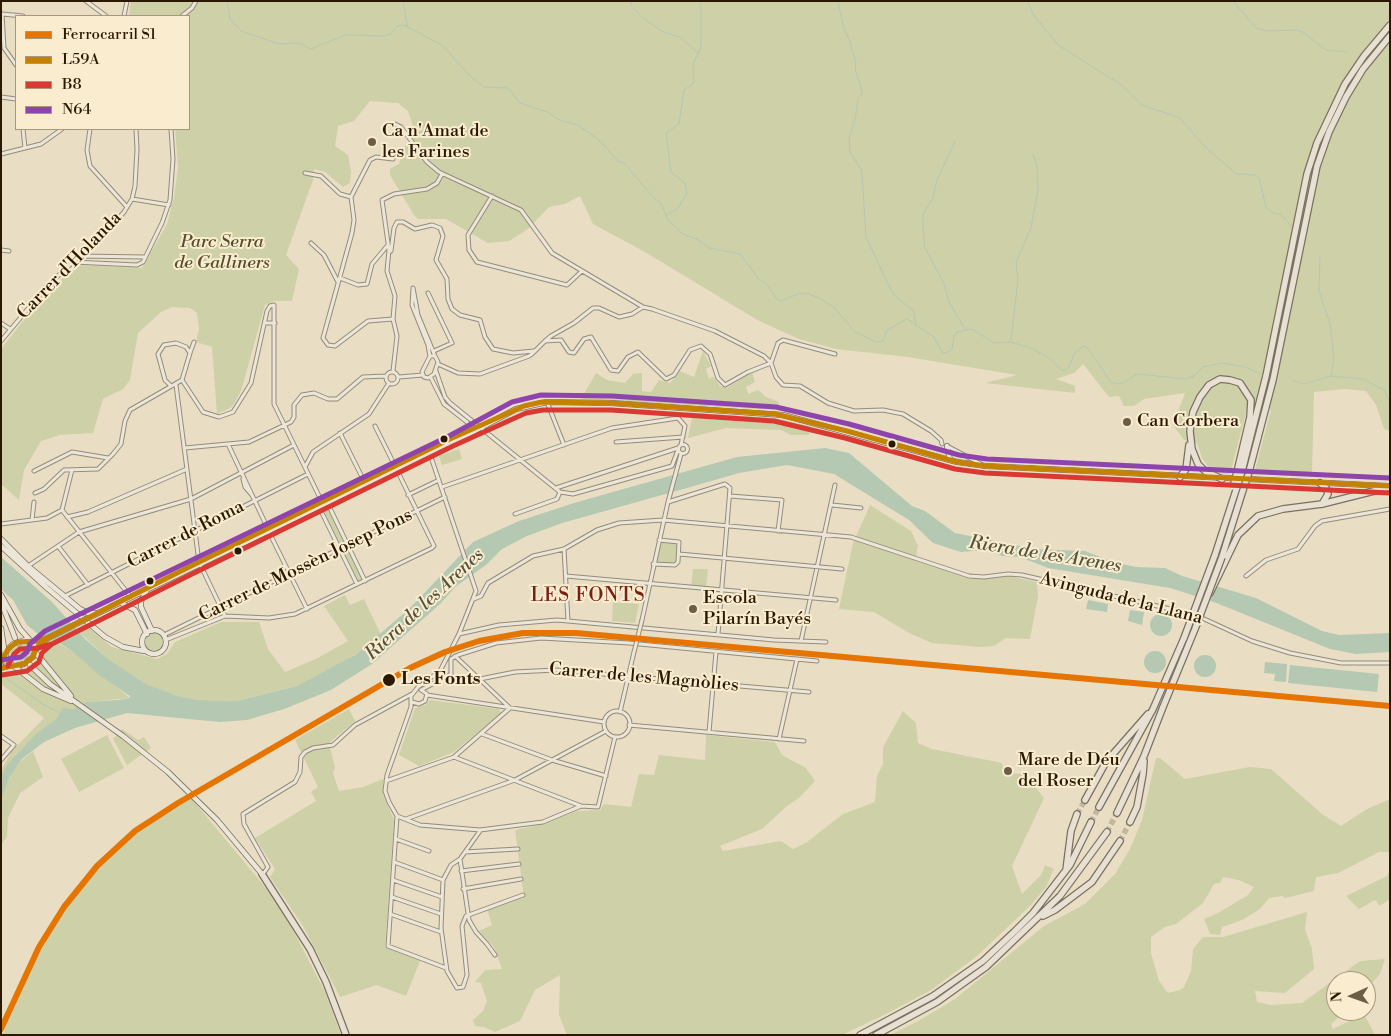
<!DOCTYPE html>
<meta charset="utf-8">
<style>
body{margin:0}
#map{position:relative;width:1391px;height:1036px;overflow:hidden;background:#e9dec4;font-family:"Libre Bodoni",serif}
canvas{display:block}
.frame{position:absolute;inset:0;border:2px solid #2a1802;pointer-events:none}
.legend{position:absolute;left:15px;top:15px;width:175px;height:115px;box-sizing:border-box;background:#faedcf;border:1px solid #a7987d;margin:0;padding:6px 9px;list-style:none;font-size:15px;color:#2a1802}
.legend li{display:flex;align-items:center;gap:10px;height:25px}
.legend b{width:25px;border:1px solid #a7987d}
.north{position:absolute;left:1326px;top:971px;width:50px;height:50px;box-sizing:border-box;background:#faedcf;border:1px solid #a7987d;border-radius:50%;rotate:268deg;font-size:14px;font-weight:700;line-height:20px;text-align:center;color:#2a1802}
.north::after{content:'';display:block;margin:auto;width:18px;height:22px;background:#6d5d46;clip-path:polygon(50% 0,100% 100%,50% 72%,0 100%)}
</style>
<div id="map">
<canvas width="1391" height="1036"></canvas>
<div class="frame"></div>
<ul class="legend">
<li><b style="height:6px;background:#e57400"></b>Ferrocarril S1</li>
<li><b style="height:6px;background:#c48200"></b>L59A</li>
<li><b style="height:6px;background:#da3832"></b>B8</li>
<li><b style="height:6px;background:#8e44ad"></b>N64</li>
</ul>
<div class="north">N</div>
</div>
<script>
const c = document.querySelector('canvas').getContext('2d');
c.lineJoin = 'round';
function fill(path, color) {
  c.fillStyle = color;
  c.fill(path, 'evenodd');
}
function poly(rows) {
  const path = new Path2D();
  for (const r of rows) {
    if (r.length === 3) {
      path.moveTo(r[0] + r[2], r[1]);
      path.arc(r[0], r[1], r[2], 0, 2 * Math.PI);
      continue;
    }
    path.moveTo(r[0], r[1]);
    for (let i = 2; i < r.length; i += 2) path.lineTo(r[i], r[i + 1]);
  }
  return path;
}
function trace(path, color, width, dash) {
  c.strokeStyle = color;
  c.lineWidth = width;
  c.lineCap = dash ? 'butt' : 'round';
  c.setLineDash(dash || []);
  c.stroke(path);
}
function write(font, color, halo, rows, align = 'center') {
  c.font = font + ' "Libre Bodoni",serif';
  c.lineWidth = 4;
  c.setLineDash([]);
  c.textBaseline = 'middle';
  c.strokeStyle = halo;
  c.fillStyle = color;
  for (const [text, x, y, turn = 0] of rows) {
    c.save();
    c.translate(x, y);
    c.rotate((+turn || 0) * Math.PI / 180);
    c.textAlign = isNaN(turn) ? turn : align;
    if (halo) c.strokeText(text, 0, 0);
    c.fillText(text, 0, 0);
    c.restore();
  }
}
fill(poly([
 [131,1,1390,1,1390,431,1384,429,1376,405,1366,391,1344,389,1314,392,1312,472,1310,475,1254,474,1271,410,1248,405,1230,474,1223,474,1210,469,1202,458,1197,443,1184,440,1173,425,1185,393,1144,399,1134,406,1124,406,1119,396,1109,397,1083,364,1074,373,1056,379,1075,386,1075,393,985,383,1017,375,908,357,836,349,799,339,759,321,645,252,593,224,580,196,565,204,549,207,528,229,509,241,488,243,446,219,418,219,414,215,390,175,390,169,399,164,404,149,413,135,413,126,408,111,398,103,370,101,354,121,338,126,335,146,348,155,351,171,350,183,343,187,325,172,314,169,313,180,286,255,299,269,292,301,274,301,265,305,241,391,232,407,217,414,212,347,196,342,199,329,197,313,190,308,172,307,161,312,138,333,130,380,123,389,103,399,93,433,60,435,41,441,24,470,19,500,1,484,1,349,27,316,75,265,142,268,167,224,174,198,178,167,175,129,189,129,189,16,129,16],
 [703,351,711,366,706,369,709,378,714,377,720,386,727,388,752,372,755,382,746,387,748,394,758,390,766,397,779,402,778,410,581,399,596,373,607,380,625,383,633,374,642,373,642,391,651,392,659,380,670,383,680,371,694,377],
 [693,413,774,418,810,426,809,435,791,435,781,430,726,428,688,438],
 [459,449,462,459,442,465,439,456],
 [327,505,345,542,340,544,322,508],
 [870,505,911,531,918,546,915,561,971,579,985,579,1009,576,1037,582,1038,596,1030,639,1006,638,994,646,981,647,932,643,909,633,874,612,839,609,853,543],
 [659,540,678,541,678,564,653,564],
 [347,548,362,579,358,581,342,550],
 [693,569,708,569,706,589,691,587],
 [345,595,350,605,364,599,381,635,339,666,297,686,237,701,198,700,176,696,146,684,107,658,76,629,84,624,112,647,157,659,167,654,175,642,221,622,259,622,268,649,285,672,318,658,348,641,324,606],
 [613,602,639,604,635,623,612,621],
 [155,642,10],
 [43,635,72,651,130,698,88,702,72,709,63,709,56,719,22,749,1,776,1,770,12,751,44,718,1,684,1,674,7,671,14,672,20,676,53,646],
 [29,643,33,647,32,654,21,662,11,660,9,656,11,650,20,644],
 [430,700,499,709,501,713,454,752,419,766,399,755,415,708,425,705],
 [349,709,355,721,329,743,335,768,333,773,339,791,363,787,383,779,383,794,394,820,385,947,420,961,406,996,377,985,340,997,303,926,270,877,275,869,255,838,316,801,311,792,318,787,295,740],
 [903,711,916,723,918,743,932,749,1002,763,1005,773,1025,774,1044,798,1012,866,1022,894,1041,875,1045,865,1054,869,1046,887,1031,905,977,956,931,990,888,1013,842,1035,567,1035,559,1015,560,975,535,990,520,1021,495,1032,484,1027,475,1026,473,1020,483,1011,487,1001,481,983,475,982,485,970,502,969,494,947,479,931,492,925,487,909,524,897,515,830,545,824,577,811,600,810,604,804,631,807,639,774,654,775,659,755,705,760,706,735,775,742,782,755,806,768,815,781,799,798,787,806,762,829,720,846,723,851,781,841,793,849,807,842,843,814,875,802,877,776,883,764,883,747],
 [122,729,138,740,144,737,151,748,127,765,113,739],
 [107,735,124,768,79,792,61,759],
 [33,751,43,777,20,793,8,818,7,837,1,845,1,800,7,781,20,762],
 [1156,758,1160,758,1185,779,1250,767,1271,769,1322,814,1341,826,1367,809,1390,799,1390,852,1379,852,1338,873,1316,877,1314,891,1285,898,1282,896,1269,898,1260,909,1242,920,1222,927,1220,935,1210,934,1204,919,1218,913,1248,895,1254,887,1239,880,1223,877,1220,883,1214,884,1203,903,1176,924,1165,927,1151,937,1151,953,1159,981,1168,993,1180,990,1184,987,1191,971,1193,949,1203,937,1223,937,1307,912,1305,929,1312,949,1314,969,1285,993,1255,991,1257,1002,1270,1005,1302,1003,1360,961,1385,959,1380,974,1366,990,1366,981,1336,981,1336,1011,1346,1011,1331,1024,1333,1029,1364,1014,1375,1035,890,1035,920,1020,955,999,1044,926,1085,904,1115,874,1130,849,1142,820],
 [191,798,270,893,294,932,325,992,341,1035,2,1035,39,954,63,910,93,874,136,834],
 [1390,870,1390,899,1380,906,1375,900,1359,909,1346,896,1387,876]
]), '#ced0a8');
fill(poly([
 [825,448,849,453,912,506,925,511,955,533,1034,549,1085,551,1113,562,1136,567,1165,568,1182,576,1256,598,1322,631,1339,635,1390,633,1390,652,1356,654,1330,649,1214,602,1170,588,1048,568,1020,557,1002,556,984,550,961,552,933,543,909,520,834,474,787,465,739,473,687,488,562,523,527,536,502,549,486,565,455,587,440,604,372,664,331,690,284,709,247,720,220,722,127,713,75,728,44,742,22,759,9,778,1,800,1,776,8,764,35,735,56,719,63,708,72,709,87,702,118,700,130,698,130,696,99,675,72,651,58,642,38,634,27,625,13,600,1,589,1,557,52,602,85,639,107,658,146,684,177,696,198,700,237,701,297,686,355,655,409,609,473,542,519,521,574,503,737,457],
 [1088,600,1108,604,1107,612,1086,609],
 [1130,610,1144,612,1142,625,1128,621],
 [1161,625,11],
 [1155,662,11],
 [1205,666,11],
 [1265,662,1287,664,1286,682,1274,681,1275,674,1264,673],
 [1290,665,1379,674,1377,692,1288,683]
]), '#b4c8b2');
trace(poly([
 [227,1,230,19,241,31,279,44,299,43,311,49,345,35,384,36,391,34,397,26,404,25,442,45,471,77,484,87,508,88,520,103,547,112,559,120,578,125,599,140,618,161,624,163,654,198,661,203,668,220,683,234,696,239,710,248,740,254,757,277,767,285,778,300,781,301,798,294,807,293,819,298,834,307,855,332,876,342,883,341,887,330,907,319,934,337,942,352,946,353,952,349,954,336,957,332,972,329,994,343,1011,342,1033,349,1052,360,1061,370,1066,370,1069,367,1074,354,1083,346,1087,347,1111,382,1117,384,1123,383,1137,374,1186,379,1194,376,1203,367,1223,363,1245,367,1261,374],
 [403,1,407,25,410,29],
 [631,1,631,6,644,19,663,32,680,37,698,53],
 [838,1,843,26,850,42,856,63,855,70,860,83,862,93,858,99,855,120,849,138,850,152,861,169,862,175,866,237,891,290,896,297,913,310,916,324],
 [1028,1,1033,14,1058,45,1120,84,1142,105,1180,118,1206,148,1237,174,1255,175,1259,178,1266,207,1273,213,1281,214,1292,227],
 [1233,1,1256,28,1267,31,1296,30,1303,32,1326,50,1346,52],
 [955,142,937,180,933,198,923,215,923,230,925,248,944,284,949,302,965,329],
 [666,215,677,209,687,194,685,183,671,172,666,133,679,124,684,90,694,83,693,64,701,47,701,1],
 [1320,258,1319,291,1330,324,1334,358,1331,376],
 [1011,341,1018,279,1016,262,1031,228,1038,189,1037,166,1033,154],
 [1294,381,1304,384,1331,376,1363,379,1384,390,1390,403],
 [3,676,44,705,61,713]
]), '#b4c8b2', 1);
trace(poly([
 [15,638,29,663]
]), '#c3b69d', 4.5, [4.5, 2]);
trace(poly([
 [1077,814,1085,800],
 [1091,822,1099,807],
 [1107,832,1117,813],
 [1120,841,1130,822]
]), '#c3b69d', 5.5, [5.5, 3]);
const minor = poly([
 [86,1,106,16],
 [2,14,4,48,16,65],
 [2,14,23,16],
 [124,16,127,1],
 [182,16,192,8,196,1],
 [1,97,16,99],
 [395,124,401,127,427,162,439,172,521,210,552,253,643,307],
 [23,129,25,148],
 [90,129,87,150,90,166,127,207],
 [1,154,41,144,62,129],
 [305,173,321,176,340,194,351,197],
 [492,196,468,235,469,250,477,262,567,285,582,271],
 [132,199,169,205],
 [311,243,324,255,338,282],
 [1,250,9,251],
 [389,252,391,251,394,228,397,222,403,222,415,229,432,225,440,228,443,236,436,260,447,279,448,299,452,309,460,315,480,320,485,337,493,349,513,353,534,351],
 [80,256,145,257],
 [73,262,137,265,143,262,162,223,170,200,173,159,171,129],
 [340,278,358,285,367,284,372,264,388,245],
 [413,288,418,315,435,356],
 [413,289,412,305,428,345,430,357],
 [428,293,452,343,434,351],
 [393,319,395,296,387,271,389,250,382,200,394,194,427,189,437,183,442,174],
 [1,323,10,329],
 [265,323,275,323],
 [1,341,48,285,109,229,124,212,132,199,135,186,137,149,136,129],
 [190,353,194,342],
 [835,354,783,340,778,343,771,363,776,377,783,385,800,386,828,403,854,411,883,410,903,414,931,431,941,440,942,444],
 [430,356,435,356,438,362,434,374,428,378,424,377,422,372,430,356],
 [438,364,458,373,480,374,529,356,532,354,545,341,551,336,574,323,593,308,599,308,619,317,632,314,643,307,652,309,715,331,764,356,771,363,748,372,725,385,718,378,710,354,701,346,690,350,674,375,666,379,638,352,628,357,618,371,611,370,591,337,584,339,574,353,569,352,561,340,545,341],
 [393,371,397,336,393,319,368,321,335,346,328,345,323,338,352,233,354,220,351,197,370,160,376,157,393,159],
 [436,371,445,397,450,403,560,492,557,499,515,514],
 [392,378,6],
 [399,377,423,375],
 [431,378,444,404,467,422,472,431],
 [182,380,203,412,219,417,233,412,251,383,267,311,270,306,274,305,274,404,322,502],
 [176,385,199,562,225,616],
 [547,402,564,445],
 [375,426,395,466],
 [340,433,364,481],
 [616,442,683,437],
 [228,444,268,529],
 [683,449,4.5],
 [947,446,981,464],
 [185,448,249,442,291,422,294,417,294,405,302,395,314,393,328,399,337,399,363,377,386,376],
 [430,454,476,591,459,634,440,671,418,687,411,696,411,707,387,775,385,791,389,802,397,816,420,825,480,830,543,822,581,806],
 [305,467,313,452,369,414,389,383],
 [34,471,72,452,108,458],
 [243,479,245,487,252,495],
 [442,487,612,428,678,418,685,426,681,445],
 [556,488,678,448],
 [560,492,573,494,672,466,678,450],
 [35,493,44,489,64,470,98,469,113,454,121,444,125,421,130,410,182,380,190,353,186,347,176,343,164,345,158,354,165,380,170,385],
 [408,495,439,480],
 [730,496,782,500,778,531],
 [327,502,365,581],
 [668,502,725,484,730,488,718,634],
 [832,505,861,508],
 [319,507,357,584],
 [62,510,130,596],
 [67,517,88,512,187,469],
 [32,520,34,502],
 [1,524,47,518,62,510,72,470],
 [269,532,307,609],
 [58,546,88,585],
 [564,549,568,621],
 [679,554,842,569],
 [653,564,675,565,678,562,679,542,659,540],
 [28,566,79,532,191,499,294,445],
 [566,576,836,600],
 [1246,576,1266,560,1298,549,1315,526,1322,521,1390,509],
 [65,596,308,474],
 [474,599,481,596,488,583,533,556,564,549,597,530,619,523,663,520,851,537,969,576,984,577,1008,574,1022,575,1192,614],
 [1200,617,1252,641,1290,653,1341,663,1390,663],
 [642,620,668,502,681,454],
 [166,634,445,497],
 [459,634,499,625,557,620,774,640,826,642],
 [168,639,225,616,269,618,295,614,432,548,434,546,397,470],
 [801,641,835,485],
 [480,679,515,672,556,670,809,692],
 [421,690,451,674,451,659,458,655,496,643,541,638,629,643,817,661],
 [427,695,604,722],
 [412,702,419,704,425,701,427,694,421,690],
 [617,724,13],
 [620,712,634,652],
 [629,725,804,741],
 [709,732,716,652],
 [482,734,552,760,606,776],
 [1,736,14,745,1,760],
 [779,739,797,659],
 [454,757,581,806,598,807,615,737],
 [386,781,454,757,510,708,455,656],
 [397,816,388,946,446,968],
 [406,819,515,780,606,731],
 [480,831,460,859,451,865,443,880,441,928,447,971,457,988,463,987,467,975,462,926,466,916,523,895],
 [396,839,429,851],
 [465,852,518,849],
 [460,859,469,920,476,932,487,944,495,955],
 [394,862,443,880],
 [461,871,519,864],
 [263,874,268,867,244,824,243,814,295,782,300,772,301,757,305,752,313,748,333,745,355,725,412,694],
 [393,880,442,897],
 [463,889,521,879],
 [392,897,441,914],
 [390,914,441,932]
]);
const secondary = poly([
 [947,446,950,460],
 [1,539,28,566,80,609,88,613,98,613],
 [1,546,47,588,105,637,123,647,144,651],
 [146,592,141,601,141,607,152,631],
 [1,595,20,629,29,639],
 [1,602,15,638],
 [123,604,135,610,147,634],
 [110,607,458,437],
 [88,618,452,443,516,409,547,402,611,403,783,415,957,462,986,466,1388,486],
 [1,628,5,655,10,663,43,689,71,701],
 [154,642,12],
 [36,649,48,638],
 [36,653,71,696],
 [1,663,8,649,13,644,25,640,32,641,36,649,33,657,24,664,16,666],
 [30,665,50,684,123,736,168,772,217,820,262,874],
 [1,668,12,665]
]);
const motorway = poly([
 [1242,471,1266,376,1307,174,1317,143,1345,84,1364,56,1390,25],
 [1249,472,1273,380,1317,166,1329,132,1346,97,1363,69,1390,36],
 [1180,477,1186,469,1189,445],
 [1222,479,1205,471,1198,464,1192,449,1190,431,1193,412,1200,397,1209,385,1220,379,1230,380,1240,383,1251,400,1250,417,1237,472],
 [1320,483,1326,488,1328,494,1322,504],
 [1215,555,1237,487],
 [1222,557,1244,487],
 [1210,593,1238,535,1258,516,1283,509,1322,504,1390,487],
 [1085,800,1106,762,1148,714],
 [1099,807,1153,709,1184,638],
 [1117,813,1144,756,1163,707],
 [1130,822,1137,807,1143,774,1144,761],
 [1066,870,1071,831,1077,814],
 [262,874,310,949,326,982,346,1035],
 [1043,916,1055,910,1092,882,1120,841],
 [860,1035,933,996,983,961,1014,932,1033,913,1070,865,1091,822],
 [876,1035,937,1002,986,967,1060,896,1107,832]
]);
trace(minor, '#948c7a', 5);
trace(secondary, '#797160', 6);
trace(motorway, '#797160', 8);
trace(minor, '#ece6d9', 3);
trace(secondary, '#ece6d9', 4.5);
trace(motorway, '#e8e1d3', 5.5);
const minorBridge = poly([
 [634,652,642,620]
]);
const secondaryBridge = poly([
 [48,638,88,618]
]);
const motorwayBridge = poly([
 [1233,487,1237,472],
 [1237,487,1242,471],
 [1244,487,1249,472],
 [1184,638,1215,555],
 [1163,707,1195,629,1222,557]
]);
trace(minorBridge, '#948c7a', 5, []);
trace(secondaryBridge, '#797160', 6, []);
trace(motorwayBridge, '#797160', 8, []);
trace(minorBridge, '#ece6d9', 3);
trace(secondaryBridge, '#ece6d9', 4.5);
trace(motorwayBridge, '#e8e1d3', 5.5);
trace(poly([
 [1,662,8,649,17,642,37,641,50,637],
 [1,668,24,664,33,657,36,649,48,638,185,569,450,439,524,406,542,402,611,403,775,414,847,431,957,462,986,466,1390,486]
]), '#c48200', 5);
trace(poly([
 [8,666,14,654,20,649,38,648,52,644],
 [2,675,27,671,39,662,42,653,52,644,188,576,453,446,526,413,543,410,611,410,774,421,845,438,955,469,985,473,1390,493]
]), '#da3832', 5);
trace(poly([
 [1,660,21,657,27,652,30,644,45,631,449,436,512,402,541,395,612,396,776,407,849,424,959,455,987,459,1390,478]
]), '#8e44ad', 5);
trace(poly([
 [1,1029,39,947,64,907,97,866,135,831,178,803,410,668,445,652,479,641,523,633,576,633,1390,706]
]), '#e57400', 6);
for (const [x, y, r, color] of [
 [372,142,5,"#6d5d46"],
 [1127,422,5,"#6d5d46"],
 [444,439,4.5,"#2a1802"],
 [892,444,4.5,"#2a1802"],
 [238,551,4.5,"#2a1802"],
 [150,581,4.5,"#2a1802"],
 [693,609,5,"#6d5d46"],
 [389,680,7,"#2a1802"],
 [1008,771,5,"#6d5d46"]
]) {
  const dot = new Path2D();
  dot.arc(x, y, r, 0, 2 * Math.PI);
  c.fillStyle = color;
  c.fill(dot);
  trace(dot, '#faedcf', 2);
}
write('18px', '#2a1802', '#faedcf', [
 ["Ca n'Amat de",382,132],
 ["les Farines",382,153],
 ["Can Corbera",1137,422],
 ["Escola",703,599],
 ["Pilarín Bayés",703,620],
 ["Mare de Déu",1018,761],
 ["del Roser",1018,782]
], 'left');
write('italic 18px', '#554c2d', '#faedcf', [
 ["Parc Serra",222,243],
 ["de Galliners",222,264]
]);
write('18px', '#2a1802', '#faedcf', [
 ["Carrer d'Holanda",70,266,-46],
 ["Carrer de Roma",186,535,-27],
 ["Carrer de Mossèn Josep Pons",306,566,-26],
 ["Avinguda de la Llana",1121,599,14],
 ["Carrer de les Magnòlies",644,678,5]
]);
write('bold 18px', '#2a1802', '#faedcf', [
 ["Les Fonts",401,680]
], 'left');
write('italic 19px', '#53523d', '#faedcf', [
 ["Riera de les Arenes",1045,555,9],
 ["Riera de les Arenes",425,605,-43]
]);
c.letterSpacing = '1px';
write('19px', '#7a1f14', '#faedcf', [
 ["LES FONTS",588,596]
]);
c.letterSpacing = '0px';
</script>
